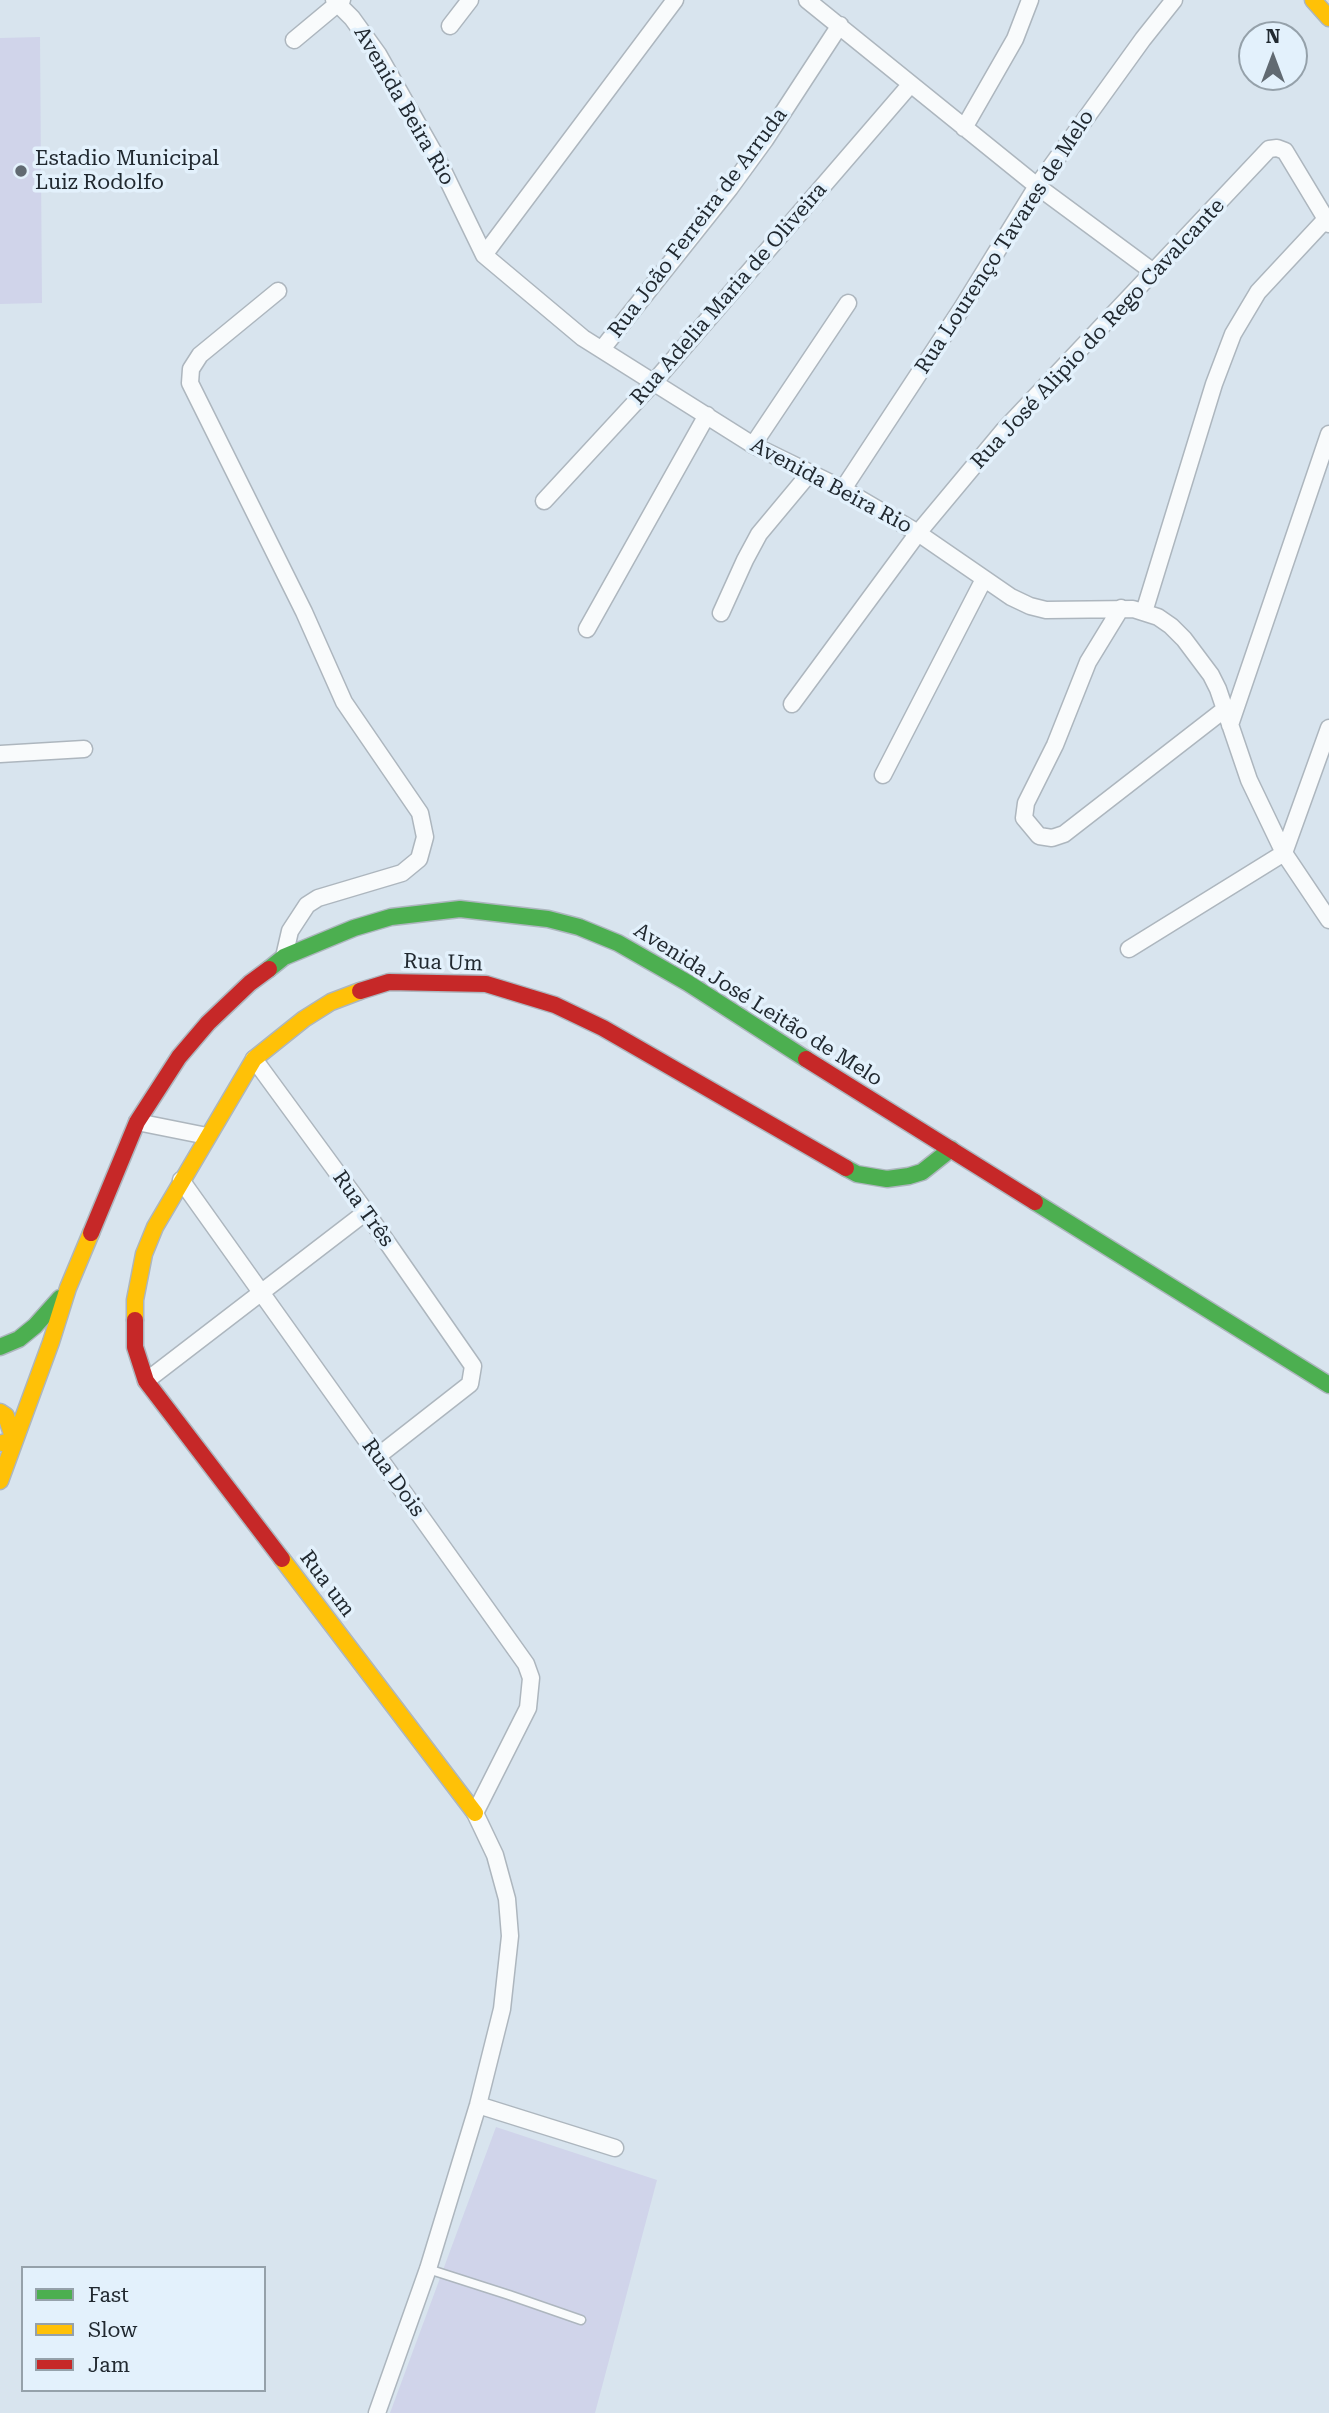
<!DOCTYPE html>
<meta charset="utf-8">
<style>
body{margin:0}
#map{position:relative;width:1329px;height:2413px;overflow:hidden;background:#d8e4ee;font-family:"Roboto Serif",serif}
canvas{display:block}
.legend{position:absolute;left:21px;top:2266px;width:245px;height:126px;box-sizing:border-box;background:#e3f1fc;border:2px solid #95a1aa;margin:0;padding:9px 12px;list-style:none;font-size:21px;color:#212930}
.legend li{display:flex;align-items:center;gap:14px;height:35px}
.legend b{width:35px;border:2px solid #95a1aa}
.north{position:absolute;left:1238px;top:21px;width:70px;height:70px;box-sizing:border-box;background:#e3f1fc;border:2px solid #95a1aa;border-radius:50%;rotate:0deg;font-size:19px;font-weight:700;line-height:28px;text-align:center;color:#212930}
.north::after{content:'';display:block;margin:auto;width:24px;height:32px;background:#616a72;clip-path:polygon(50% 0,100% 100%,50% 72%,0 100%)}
</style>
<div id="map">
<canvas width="1329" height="2413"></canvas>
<ul class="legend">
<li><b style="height:9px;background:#4caf50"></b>Fast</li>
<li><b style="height:9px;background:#ffc107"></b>Slow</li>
<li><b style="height:9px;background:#c62828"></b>Jam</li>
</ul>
<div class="north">N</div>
</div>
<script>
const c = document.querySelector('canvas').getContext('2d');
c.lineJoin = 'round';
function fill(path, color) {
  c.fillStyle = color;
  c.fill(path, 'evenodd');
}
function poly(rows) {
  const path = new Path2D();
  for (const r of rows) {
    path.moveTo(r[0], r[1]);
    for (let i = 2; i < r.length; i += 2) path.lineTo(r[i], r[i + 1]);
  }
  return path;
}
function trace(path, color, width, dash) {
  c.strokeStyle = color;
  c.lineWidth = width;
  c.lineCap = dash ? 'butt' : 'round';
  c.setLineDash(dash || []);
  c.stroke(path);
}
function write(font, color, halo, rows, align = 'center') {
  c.font = font + ' "Roboto Serif",serif';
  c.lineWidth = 7;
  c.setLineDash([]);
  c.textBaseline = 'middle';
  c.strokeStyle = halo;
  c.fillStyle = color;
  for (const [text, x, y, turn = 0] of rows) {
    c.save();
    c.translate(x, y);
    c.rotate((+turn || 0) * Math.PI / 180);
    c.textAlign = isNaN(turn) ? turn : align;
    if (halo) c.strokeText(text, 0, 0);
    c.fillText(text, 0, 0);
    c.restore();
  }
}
fill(poly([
 [40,37,42,303,0,304,0,38],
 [496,2127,657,2180,595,2413,390,2413]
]), '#d0d4ea');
const lane = poly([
 [428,2269,509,2295,581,2320]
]);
const street = poly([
 [334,0,352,18,378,54,438,160,484,255,583,338,753,445,843,489,918,533,1011,597,1030,606,1046,610,1133,609,1158,617,1171,626,1184,639,1211,675,1218,689,1249,780,1284,853,1329,920],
 [807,0,1037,186,1152,271],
 [450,26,470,0],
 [294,40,342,0],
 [964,128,1015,39,1030,0],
 [484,255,675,0],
 [278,291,200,355,191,369,190,383,304,612,344,702,420,813,425,837,419,859,402,873,318,898,307,905,290,931,284,957],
 [602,349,730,188,765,140,840,25],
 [753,445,848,303],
 [843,489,962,308,1037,186,1143,39,1174,0],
 [544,501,654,382,910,85],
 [1121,608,1088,662,1055,745,1026,803,1024,818,1039,836,1052,838,1064,834,1225,709],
 [1144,612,1214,384,1233,334,1258,292,1326,219],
 [721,613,745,560,759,534,809,474],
 [587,629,707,415],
 [792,704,918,533,1003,431,1269,149,1277,148,1285,151,1329,224],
 [1230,725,1329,434],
 [0,754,84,749],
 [883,775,984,579],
 [1129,949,1284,853,1329,728],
 [254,1059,366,1212,473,1366,470,1384,378,1456],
 [137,1122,207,1136],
 [181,1180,526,1664,531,1678,528,1708,475,1813,495,1855,507,1899,510,1936,502,2009,478,2105,428,2269,377,2413],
 [146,1381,366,1212],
 [478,2105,615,2148]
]);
const fast = poly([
 [269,969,284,957,354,928,391,917,460,909,548,919,579,927,618,943,688,983,806,1059],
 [846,1168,857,1174,887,1179,909,1176,922,1172,951,1149],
 [1035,1202,1329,1385],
 [0,1347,19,1339,35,1326,60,1298]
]);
const slow = poly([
 [1313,0,1329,18],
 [135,1320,135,1300,144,1254,155,1227,254,1059,304,1019,331,1002,360,991],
 [0,1412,6,1416,14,1440,3,1443],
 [0,1481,51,1342,68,1288,91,1233],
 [282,1559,475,1813]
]);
const jam = poly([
 [360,991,389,982,486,984,555,1005,603,1028,846,1168],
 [806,1059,1035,1202],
 [91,1233,137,1122,179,1057,208,1023,250,983,269,969],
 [135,1320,135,1347,146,1381,282,1559]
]);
trace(lane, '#adb6be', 11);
trace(street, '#adb6be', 19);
trace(fast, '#adb6be', 19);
trace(slow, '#adb6be', 19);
trace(jam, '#adb6be', 19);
trace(lane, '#f9fbfc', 8);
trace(street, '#f9fbfc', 16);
trace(fast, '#4caf50', 16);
trace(slow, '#ffc107', 16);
trace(jam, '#c62828', 16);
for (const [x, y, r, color] of [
 [21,171,7,"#616a72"]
]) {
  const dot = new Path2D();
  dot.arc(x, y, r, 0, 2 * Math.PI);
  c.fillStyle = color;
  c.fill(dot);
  trace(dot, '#e3f1fc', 2.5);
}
write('21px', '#212930', '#e3f1fc', [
 ["Avenida Beira Rio",404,106,60],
 ["Rua João Ferreira de Arruda",698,223,-53],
 ["Rua Lourenço Tavares de Melo",1005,242,-57],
 ["Rua Adelia Maria de Oliveira",729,294,-49],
 ["Rua José Alipio do Rego Cavalcante",1098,334,-47],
 ["Avenida Beira Rio",831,486,28],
 ["Rua Um",443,963,2],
 ["Avenida José Leitão de Melo",758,1005,32],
 ["Rua Três",363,1209,54],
 ["Rua Dois",393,1478,54],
 ["Rua um",327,1584,53]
]);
write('21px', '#212930', '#e3f1fc', [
 ["Estadio Municipal",35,159],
 ["Luiz Rodolfo",35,183]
], 'left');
</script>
